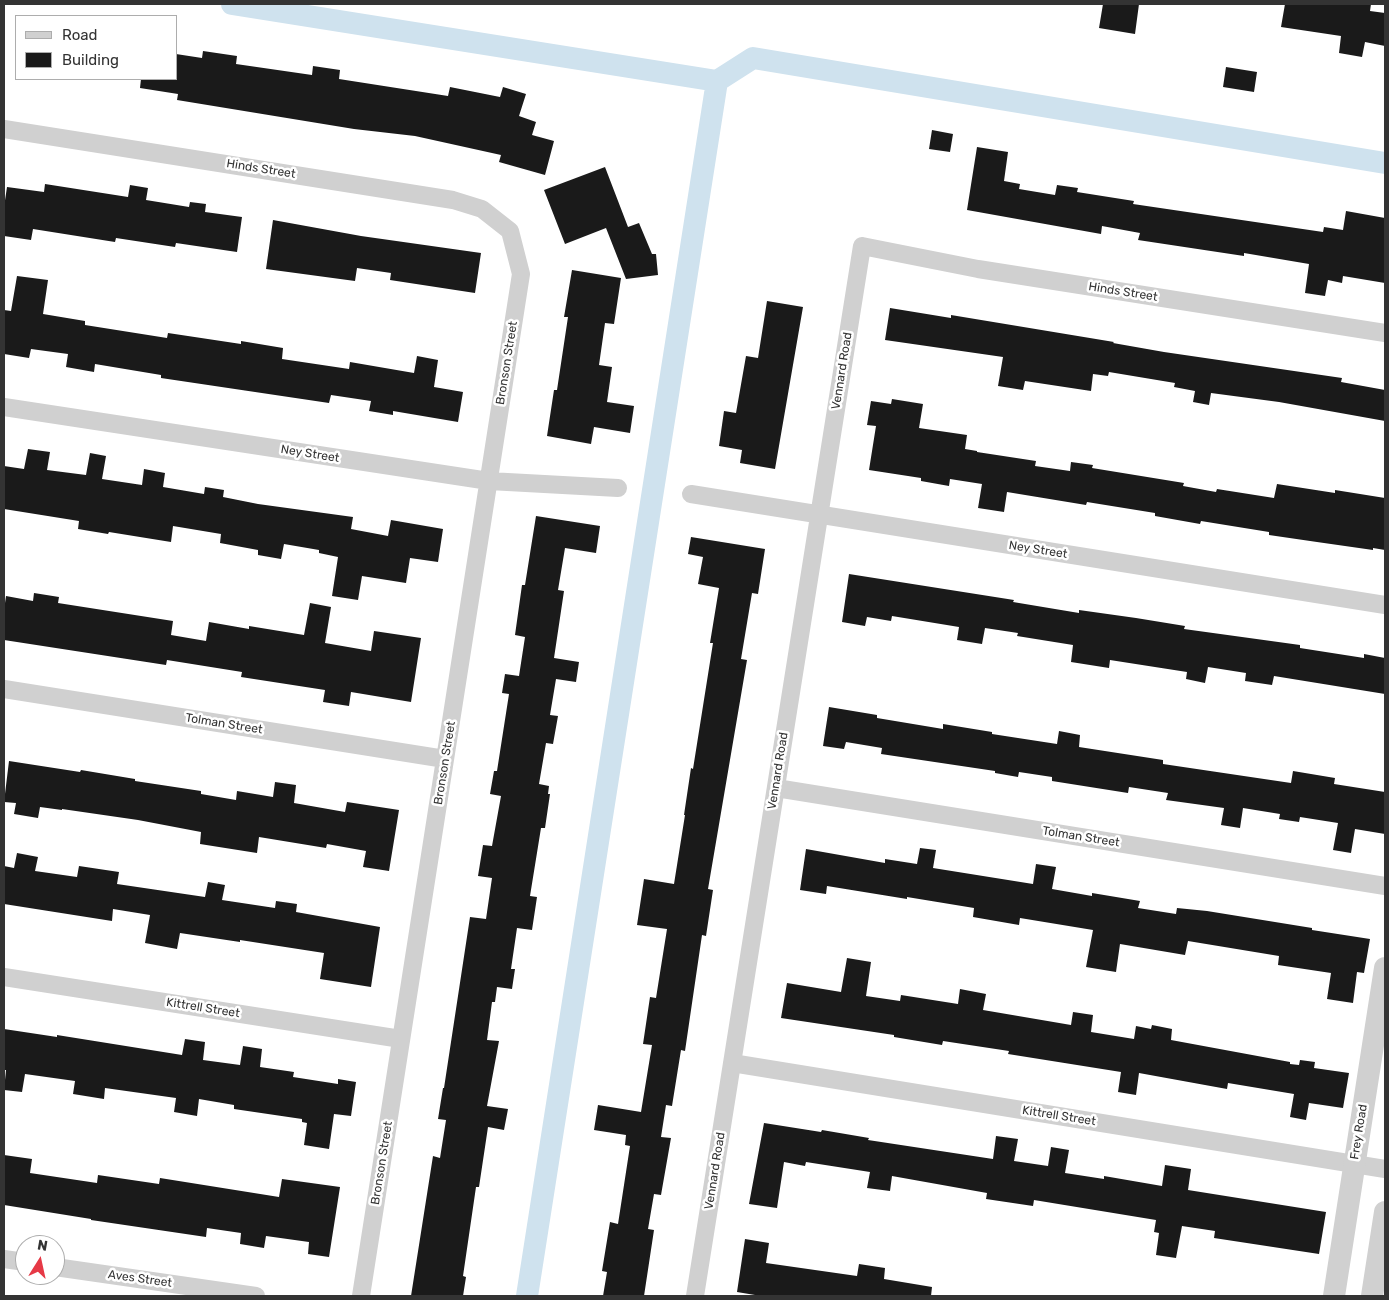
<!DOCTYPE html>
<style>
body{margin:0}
#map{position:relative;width:1389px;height:1300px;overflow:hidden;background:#fff;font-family:Rubik,sans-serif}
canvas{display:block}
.frame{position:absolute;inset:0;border:5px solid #333;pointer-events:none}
.legend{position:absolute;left:15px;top:15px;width:162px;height:65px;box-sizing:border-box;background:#fff;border:1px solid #adadad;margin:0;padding:6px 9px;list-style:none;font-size:15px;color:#333}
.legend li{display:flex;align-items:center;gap:10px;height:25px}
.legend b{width:25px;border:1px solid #adadad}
.north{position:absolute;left:15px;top:1235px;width:50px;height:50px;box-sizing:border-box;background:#fff;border:1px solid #adadad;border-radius:50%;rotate:10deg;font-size:14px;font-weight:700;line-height:20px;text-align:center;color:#333}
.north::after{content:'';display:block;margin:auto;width:18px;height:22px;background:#e63946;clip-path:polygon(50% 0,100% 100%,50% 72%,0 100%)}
</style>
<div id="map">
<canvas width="1389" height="1300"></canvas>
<div class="frame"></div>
<ul class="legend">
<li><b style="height:6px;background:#d0d0d0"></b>Road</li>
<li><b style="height:14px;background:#1a1a1a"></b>Building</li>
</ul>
<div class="north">N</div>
</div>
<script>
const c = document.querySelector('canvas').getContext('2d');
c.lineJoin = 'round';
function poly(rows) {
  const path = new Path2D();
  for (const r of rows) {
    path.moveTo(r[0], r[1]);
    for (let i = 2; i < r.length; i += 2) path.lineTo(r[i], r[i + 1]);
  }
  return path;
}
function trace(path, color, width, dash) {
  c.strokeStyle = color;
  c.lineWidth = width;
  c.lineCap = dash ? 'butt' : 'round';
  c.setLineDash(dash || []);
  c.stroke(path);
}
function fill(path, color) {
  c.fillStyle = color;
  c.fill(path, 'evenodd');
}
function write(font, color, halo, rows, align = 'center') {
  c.font = font + ' Rubik,sans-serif';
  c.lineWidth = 5;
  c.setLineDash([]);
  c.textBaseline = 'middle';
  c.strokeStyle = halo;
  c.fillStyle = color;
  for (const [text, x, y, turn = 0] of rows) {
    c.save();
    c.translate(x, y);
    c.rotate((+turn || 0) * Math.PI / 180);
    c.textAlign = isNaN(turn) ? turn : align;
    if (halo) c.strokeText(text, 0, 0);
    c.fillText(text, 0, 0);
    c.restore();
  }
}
trace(poly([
 [232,4,717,81,753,58,1385,163],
 [527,1296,717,81]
]), '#cfe2ee', 22);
fill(poly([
 [1103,4,1139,4,1135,34,1099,28],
 [1285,4,1371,4,1370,11,1385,13,1385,46,1365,42,1362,57,1339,53,1341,36,1281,27],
 [203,51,237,56,236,64,312,75,313,66,340,70,339,79,448,96,450,87,500,97,503,87,526,94,519,116,536,122,532,135,554,141,545,175,499,162,501,155,415,136,354,129,177,100,178,94,140,88,141,79,176,79,176,54,202,58],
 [1226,67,1257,72,1254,92,1223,87],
 [932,130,953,134,950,152,929,149],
 [977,147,1008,152,1004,181,1020,184,1019,189,1055,195,1057,185,1078,188,1077,192,1134,201,1133,204,1323,232,1324,227,1343,230,1346,211,1385,218,1385,283,1343,276,1342,283,1328,280,1325,296,1305,293,1309,264,1244,253,1244,256,1138,240,1140,233,1102,226,1101,234,967,210],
 [605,167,628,227,639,223,652,254,656,254,658,275,626,279,606,228,565,244,544,190],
 [45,184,128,197,130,185,148,188,146,200,189,207,190,202,206,204,205,212,242,217,237,252,176,243,175,247,116,238,115,242,33,229,31,240,4,236,4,207,7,187,44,192],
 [273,220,361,236,481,253,475,293,390,280,391,273,357,268,355,281,266,269],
 [572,270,621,278,614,324,605,323,599,365,612,367,607,402,634,406,630,433,594,427,591,444,547,436,554,390,557,390,568,317,564,317],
 [17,276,48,280,43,314,85,321,85,325,167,338,168,333,241,344,241,341,283,348,282,359,349,369,350,362,414,373,417,356,438,360,434,387,463,392,458,422,393,411,393,415,369,411,371,401,331,395,329,403,161,378,161,375,95,364,94,372,66,367,68,354,31,349,29,358,4,354,4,310,11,311],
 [767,301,803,307,775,469,740,463,742,450,719,446,724,411,736,413,746,356,758,358],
 [890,308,951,318,951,315,1114,342,1113,343,1164,352,1342,378,1341,382,1385,390,1385,421,1279,402,1211,393,1209,405,1193,402,1195,391,1174,387,1175,383,1109,372,1108,376,1093,374,1091,391,1025,381,1023,390,998,386,1003,357,885,340],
 [892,399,923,404,919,428,967,435,965,449,977,451,977,452,1036,461,1035,466,1070,471,1071,462,1093,465,1092,468,1184,483,1183,486,1216,492,1217,489,1274,498,1277,484,1335,493,1335,490,1385,498,1385,550,1373,548,1373,550,1317,542,1269,535,1269,532,1201,521,1200,524,1155,516,1155,513,1087,502,1086,505,1007,492,1004,512,978,508,982,484,950,479,949,486,921,481,921,478,869,470,876,426,867,425,871,401,891,404],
 [28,449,50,452,47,470,86,475,90,453,106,456,102,479,142,485,144,469,165,473,163,487,204,494,205,487,224,490,223,497,258,504,353,517,351,529,388,536,391,520,443,529,438,562,410,558,406,583,362,576,358,600,332,596,338,557,319,553,319,550,284,544,281,559,258,555,258,550,220,543,221,534,173,526,171,542,109,532,108,534,78,529,79,521,4,509,4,466,24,469],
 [536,516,600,526,596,553,565,548,558,590,564,591,554,658,579,662,576,682,556,679,550,715,558,716,553,744,546,743,539,784,549,786,548,794,550,794,545,828,541,828,530,896,537,897,532,930,517,928,511,969,515,969,512,989,497,987,495,1002,492,1002,487,1040,499,1041,487,1106,508,1109,504,1130,488,1127,479,1187,476,1187,463,1276,466,1277,463,1296,411,1296,433,1156,440,1158,446,1120,438,1119,443,1088,444,1088,470,917,486,919,492,878,478,876,483,845,492,846,501,796,490,794,494,771,497,771,509,694,502,693,505,674,519,676,525,637,515,635,522,585,525,585],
 [691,537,765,549,758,594,752,593,741,659,747,660,708,889,713,890,706,936,702,935,685,1051,681,1050,672,1106,666,1105,661,1137,671,1138,661,1195,654,1194,648,1229,654,1230,644,1296,603,1296,607,1272,602,1271,610,1222,618,1224,630,1146,625,1145,626,1135,594,1130,598,1105,641,1112,652,1045,643,1044,650,997,656,998,667,929,637,925,644,879,674,884,685,815,684,815,691,768,693,769,713,643,710,643,719,588,698,584,703,557,688,554],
 [849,574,1014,600,1013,602,1079,613,1079,610,1136,618,1185,626,1184,629,1300,645,1300,648,1364,658,1364,654,1385,658,1385,694,1274,676,1272,685,1245,681,1246,673,1208,667,1205,683,1186,679,1187,672,1110,660,1109,668,1071,662,1073,645,1017,636,1018,633,985,628,982,644,957,640,959,627,892,616,891,621,867,617,865,626,842,622],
 [34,593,59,597,58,603,173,621,171,635,206,641,209,622,249,629,249,626,304,635,310,603,331,607,325,643,371,651,374,631,421,638,411,702,351,692,349,706,323,702,325,690,241,677,242,672,167,660,166,665,4,640,4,610,6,596,33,601],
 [829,707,877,715,877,718,943,729,943,724,992,732,992,734,1057,744,1059,731,1080,735,1079,747,1163,760,1163,764,1291,783,1293,771,1335,778,1334,784,1385,792,1385,834,1355,829,1351,853,1333,850,1338,823,1300,817,1299,822,1279,819,1280,814,1243,808,1240,828,1221,825,1224,808,1166,800,1168,793,1129,787,1128,793,1052,781,1052,777,1019,772,1018,777,995,773,995,771,881,754,882,748,846,742,844,749,823,746],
 [9,761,80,772,81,770,135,779,135,781,201,791,201,794,236,800,237,791,273,797,275,782,296,785,294,803,345,812,347,802,399,810,389,871,363,867,366,851,327,844,326,848,259,837,257,853,200,844,201,832,138,820,62,809,62,810,40,807,38,818,14,814,16,803,4,802],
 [920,848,936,850,933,868,1033,884,1036,864,1056,867,1052,889,1092,896,1092,893,1140,901,1138,908,1176,914,1177,908,1207,911,1312,928,1312,930,1370,939,1364,973,1357,972,1353,1003,1327,999,1331,973,1278,965,1279,956,1188,941,1185,955,1120,944,1116,972,1086,967,1093,930,1020,918,1019,925,973,917,974,908,907,897,907,899,827,886,826,894,800,890,806,849,885,863,885,859,917,864],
 [17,853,38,857,35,871,77,877,79,866,119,872,117,884,205,897,208,882,225,885,222,900,275,908,276,901,297,904,296,912,380,927,371,987,320,979,324,953,240,940,240,942,180,933,177,949,145,943,150,915,113,909,112,921,4,904,4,866,14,868],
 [847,958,871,962,866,996,900,1001,901,995,958,1004,960,989,986,994,983,1010,1071,1025,1073,1012,1093,1015,1091,1032,1134,1039,1136,1026,1151,1029,1152,1025,1172,1029,1171,1040,1290,1062,1290,1064,1299,1065,1300,1060,1315,1062,1314,1068,1349,1073,1343,1108,1309,1103,1306,1120,1290,1117,1294,1094,1228,1083,1227,1089,1139,1073,1136,1095,1118,1092,1121,1072,1008,1054,1009,1051,943,1041,942,1045,894,1037,894,1035,781,1018,787,983,841,992],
 [4,1029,57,1037,57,1035,182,1055,185,1039,205,1042,203,1060,240,1065,243,1046,262,1049,260,1067,294,1072,293,1077,338,1084,338,1079,356,1082,351,1116,334,1114,329,1149,304,1145,307,1123,302,1122,302,1119,234,1109,234,1105,199,1099,197,1116,174,1112,176,1098,105,1088,104,1099,73,1094,75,1081,25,1074,22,1092,4,1090,6,1070,4,1070],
 [764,1123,821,1132,822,1130,869,1138,868,1140,993,1159,996,1136,1018,1139,1014,1161,1048,1166,1051,1147,1069,1150,1065,1173,1104,1179,1104,1176,1162,1186,1165,1165,1191,1169,1188,1190,1326,1212,1319,1254,1214,1238,1215,1231,1182,1226,1176,1258,1156,1255,1159,1233,1154,1232,1156,1220,1034,1200,1033,1206,986,1199,987,1193,892,1176,890,1191,867,1188,870,1172,806,1162,805,1166,784,1162,777,1208,749,1204],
 [4,1155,32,1159,30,1173,97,1183,98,1175,159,1184,160,1178,279,1197,282,1179,340,1187,329,1257,308,1254,309,1242,266,1236,264,1248,240,1244,241,1233,207,1228,206,1237,91,1220,91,1219,4,1205],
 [745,1239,769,1243,766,1263,857,1276,859,1264,885,1268,884,1279,932,1287,931,1296,761,1296,737,1292]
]), '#1a1a1a');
trace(poly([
 [4,129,453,200,482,209,510,231,521,274,361,1296],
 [4,407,489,481,618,488],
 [691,494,1385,605],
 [4,689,445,759],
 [776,788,1385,886],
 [4,977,401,1039],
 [732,1063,1385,1169],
 [4,1259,25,1262],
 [55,1267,256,1296],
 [695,1296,862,246,978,269,1385,333]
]), '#d0d0d0', 18);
trace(poly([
 [1334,1296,1385,968],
 [1372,1296,1385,1212]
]), '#d0d0d0', 22);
write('12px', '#333', '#fff', [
 ["Hinds Street",261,169,9],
 ["Hinds Street",1123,292,9],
 ["Bronson Street",507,363,-81],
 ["Vennard Road",842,371,-81],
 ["Ney Street",310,454,9],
 ["Ney Street",1038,550,9],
 ["Tolman Street",224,724,9],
 ["Bronson Street",445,763,-81],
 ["Vennard Road",778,771,-81],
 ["Tolman Street",1081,837,9],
 ["Kittrell Street",203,1008,9],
 ["Kittrell Street",1059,1116,9],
 ["Frey Road",1359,1132,-81],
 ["Bronson Street",382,1163,-81],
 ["Vennard Road",715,1171,-81],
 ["Aves Street",140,1279,8]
]);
</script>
